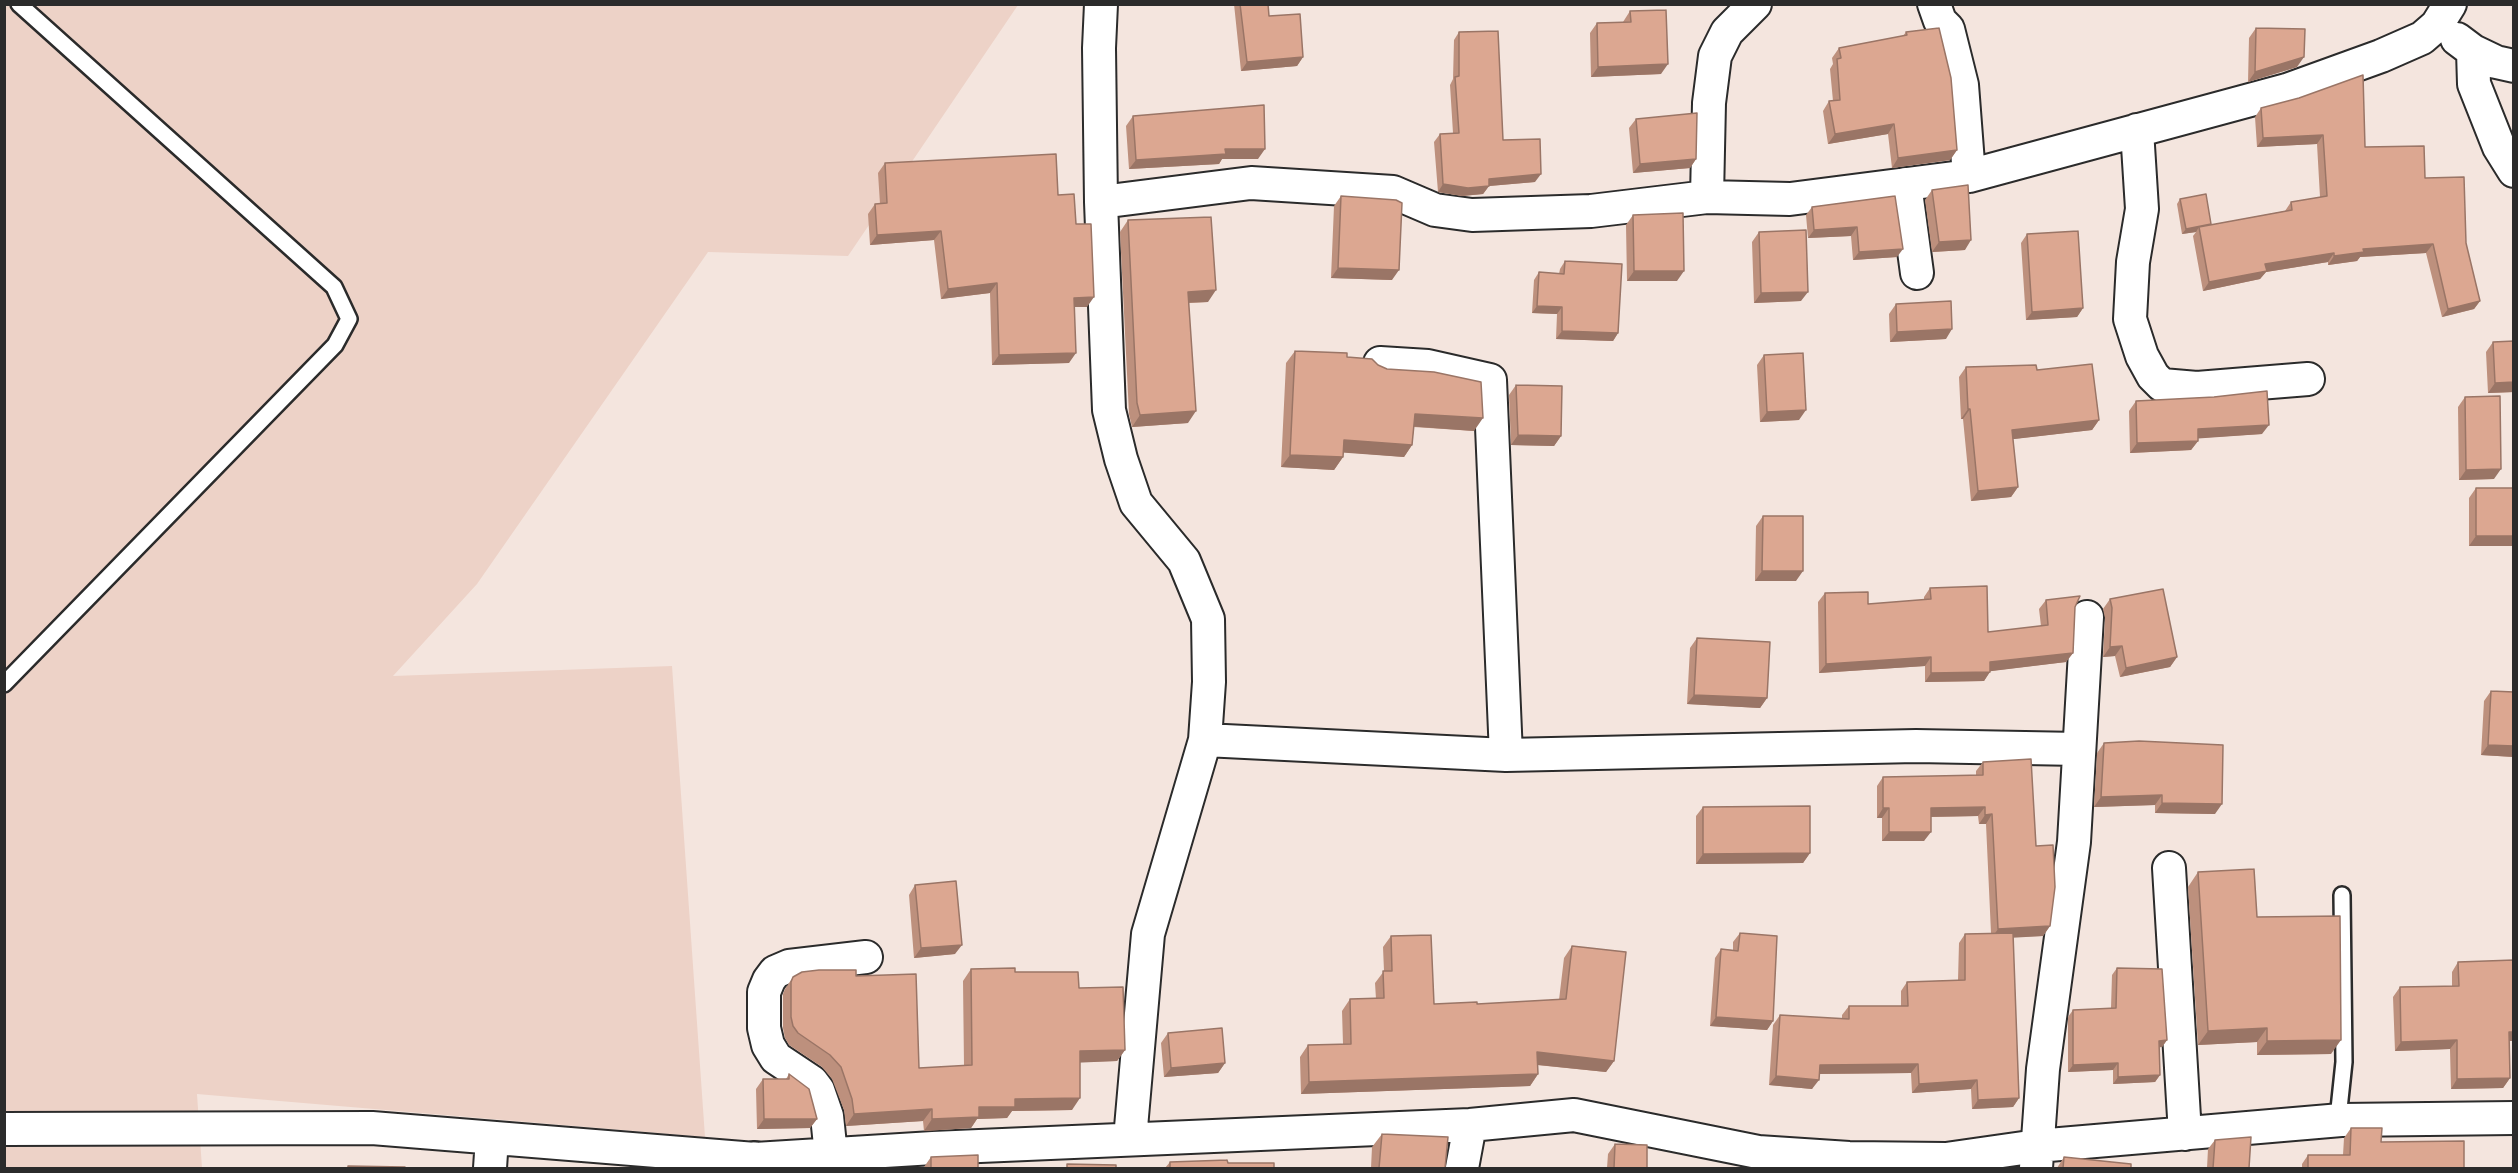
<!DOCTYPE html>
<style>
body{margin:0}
#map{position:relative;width:2518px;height:1173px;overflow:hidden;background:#f4e5de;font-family:"Playpen Sans",sans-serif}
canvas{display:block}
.frame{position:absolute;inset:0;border:6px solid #2b2b2b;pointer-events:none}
</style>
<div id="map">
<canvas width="2518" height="1173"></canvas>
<div class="frame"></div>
</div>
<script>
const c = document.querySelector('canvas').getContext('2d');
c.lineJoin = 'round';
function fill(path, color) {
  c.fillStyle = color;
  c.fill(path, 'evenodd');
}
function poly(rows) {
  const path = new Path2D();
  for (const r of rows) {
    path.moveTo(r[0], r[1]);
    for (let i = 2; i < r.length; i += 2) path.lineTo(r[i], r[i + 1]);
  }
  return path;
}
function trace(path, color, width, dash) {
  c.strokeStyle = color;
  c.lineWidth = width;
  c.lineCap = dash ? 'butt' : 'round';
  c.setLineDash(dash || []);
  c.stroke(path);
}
fill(poly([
 [5,5,1018,5,848,256,708,252,477,584,393,676,672,666,705,1137,197,1094,202,1168,5,1168]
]), '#edd2c7');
const service = poly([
 [4,684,335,345,349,319,334,287,19,4],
 [2341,1120,2339,1109,2344,1062,2342,895]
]);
const minor = poly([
 [1101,4,1099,48,1101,202,1109,410,1121,459,1136,503,1184,561,1208,619,1209,682,1205,740,1148,934,1130,1139],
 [1934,4,1940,21,1948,29,1962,85,1969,176],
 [2457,39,2473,51,2496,62,2514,66],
 [2473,51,2474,84,2499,147,2514,171],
 [2137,130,2142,209,2133,262,2130,319,2142,356,2153,376,2162,385,2197,388,2308,379],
 [1905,184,1917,273],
 [1707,197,1709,103,1715,56,1727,32,1755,4],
 [1101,202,1251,183,1393,192,1435,210,1472,215,1591,211,1707,197,1790,199,1969,176,2287,90,2381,56,2422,38,2437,25,2450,4],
 [1380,363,1428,366,1490,380,1506,755],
 [1205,740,1506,755,1916,746,2079,749],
 [2169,868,2185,1134],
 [4,1129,372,1128,755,1159,933,1148,1470,1125,1574,1115,1758,1152,1849,1158,1946,1159,2037,1146,2341,1120,2514,1118],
 [831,1155,827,1116,818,1090,812,1082,776,1058,768,1045,764,1028,764,992,769,980,775,972,789,966,866,957],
 [490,1168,492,1138],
 [1462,1168,1470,1125],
 [2036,1168,2043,1069,2074,842,2087,617]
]);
const tertiary = poly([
 [755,1159,756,1168]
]);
trace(service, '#2b2b2b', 20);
trace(minor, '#2b2b2b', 36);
trace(tertiary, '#2b2b2b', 38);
trace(service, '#fff', 15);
trace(minor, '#fff', 32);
trace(tertiary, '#fff', 33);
fill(poly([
 [1234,4,1268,4,1269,16,1303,57,1297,66,1241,71],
 [1630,11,1661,74,1591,77,1590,33,1597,23,1623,22],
 [2256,28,2297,67,2248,82,2249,38],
 [1459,32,1503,140,1535,182,1489,186,1483,194,1462,196,1438,192,1434,142,1440,134,1453,133,1450,85,1453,79,1454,40],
 [1906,32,1957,150,1950,160,1892,168,1888,134,1828,144,1823,111,1829,101,1833,101,1830,69,1833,64,1832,58,1839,48,1903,36],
 [2261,108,2365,147,2425,178,2466,243,2480,301,2474,309,2442,317,2426,253,2360,257,2357,261,2328,265,2328,262,2266,272,2260,279,2203,291,2193,236,2196,232,2182,234,2177,204,2180,199,2211,225,2285,211,2291,202,2320,197,2317,144,2257,147,2255,117],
 [1133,116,1258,159,1222,159,1219,164,1129,169,1126,126],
 [1636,119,1696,159,1690,168,1633,173,1629,128],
 [885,163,1058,195,1076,224,1087,307,1075,307,1069,363,992,365,990,293,941,299,934,240,870,245,868,214,875,204,880,204,878,173],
 [1932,190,1965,250,1932,252,1925,200],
 [1341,196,1392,280,1331,278,1334,206],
 [1895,196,1897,257,1853,260,1851,236,1808,238,1806,215,1812,207],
 [1633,215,1677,281,1627,281,1626,225],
 [1128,220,1208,302,1189,303,1188,423,1132,427,1129,414,1120,232],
 [1759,232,1801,301,1754,303,1752,242],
 [2027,234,2083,308,2077,317,2026,320,2021,243],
 [1565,261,1618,333,1613,341,1556,339,1557,314,1532,313,1534,280,1539,272,1559,274,1560,269],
 [1896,304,1946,339,1890,342,1889,314],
 [2514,341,2514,392,2488,393,2486,352,2493,342],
 [1295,351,1347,357,1378,365,1474,431,1414,427,1412,445,1404,457,1343,452,1343,457,1334,470,1281,467,1286,363],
 [1764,355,1799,420,1760,422,1757,365],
 [1966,367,2037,370,2099,420,2092,430,2013,439,2018,487,2011,497,1971,501,1963,419,1961,419,1959,377],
 [1516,385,1561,436,1554,446,1511,445,1509,395],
 [2214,397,2262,434,2198,438,2198,441,2191,450,2130,453,2129,411,2136,401],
 [2465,397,2494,479,2459,480,2458,407],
 [2476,488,2514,488,2514,546,2469,546,2469,498],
 [1763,516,1796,581,1755,581,1756,526],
 [1930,588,1988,632,2041,626,2039,609,2046,600,2075,607,2073,653,2066,662,1990,671,1984,681,1925,682,1925,666,1819,673,1818,602,1825,593,1868,604,1924,600,1924,597],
 [2110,599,2177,657,2170,667,2120,677,2115,656,2103,657,2105,618,2103,609],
 [1697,638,1767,698,1760,708,1687,704,1690,648],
 [2491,691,2514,692,2514,757,2481,755,2484,701],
 [2104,743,2215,814,2155,813,2155,805,2094,807,2097,753],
 [1983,762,2036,846,2050,926,2043,936,2013,937,2019,1098,2013,1107,1972,1109,1971,1089,1912,1093,1911,1073,1819,1074,1812,1089,1769,1085,1773,1025,1780,1015,1842,1019,1842,1015,1849,1006,1901,1006,1901,991,1907,982,1958,980,1959,943,1965,934,1991,933,1986,824,1979,824,1978,816,1931,817,1924,841,1882,841,1882,818,1877,818,1877,786,1883,777,1976,776,1976,771],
 [1703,807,1810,853,1803,863,1696,864,1696,816],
 [2198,872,2257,917,2331,1054,2257,1055,2257,1042,2198,1045,2188,887],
 [915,885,955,954,914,958,909,895],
 [1740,933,1773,1021,1767,1030,1710,1026,1715,958,1721,949,1733,950,1733,942],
 [1391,936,1434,1004,1477,1004,1559,1000,1564,958,1572,946,1614,1061,1606,1072,1537,1065,1538,1074,1530,1086,1301,1094,1300,1057,1308,1045,1343,1044,1342,1011,1350,999,1376,999,1375,983,1384,971,1383,947],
 [2458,962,2509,1041,2510,1078,2503,1088,2451,1089,2450,1049,2395,1051,2393,997,2400,987,2452,986,2452,972],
 [2117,968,2167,1040,2162,1047,2159,1047,2160,1075,2155,1082,2113,1084,2113,1070,2068,1072,2068,1017,2073,1010,2111,1008,2112,975],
 [971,969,1015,972,1079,988,1125,1050,1117,1061,1080,1062,1072,1110,1012,1111,1007,1118,977,1119,971,1128,924,1131,923,1121,846,1126,844,1110,832,1079,822,1067,789,1045,785,1038,783,1028,783,994,785,989,793,977,856,976,919,1068,964,1066,963,981],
 [1168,1033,1225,1063,1218,1073,1164,1077,1161,1043],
 [789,1074,817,1119,810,1128,757,1129,756,1089,763,1079,786,1079],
 [2351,1128,2381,1142,2464,1168,2302,1168,2302,1164,2308,1155,2343,1155,2344,1138],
 [1382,1134,1445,1168,1371,1168,1372,1147],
 [2215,1140,2249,1168,2207,1168,2208,1149],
 [1615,1144,1647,1168,1607,1168,1608,1154],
 [931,1157,978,1168,924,1168,924,1167],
 [2064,1157,2131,1168,2057,1168],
 [1170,1162,1228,1163,1274,1168,1165,1168]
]), '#bd907d');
fill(poly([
 [1303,57,1297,66,1241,71,1247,62],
 [2304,57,2297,67,2248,82,2255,72],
 [1668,64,1661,74,1591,77,1598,67],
 [1894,124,1888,134,1828,144,1835,134],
 [2323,135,2317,144,2257,147,2263,138],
 [1225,149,1265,149,1258,159,1222,159,1219,164,1129,169,1136,160],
 [1957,150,1950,160,1892,168,1898,158],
 [1696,159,1690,168,1633,173,1640,164],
 [1541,174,1535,182,1489,186,1483,194,1462,196,1438,192,1443,184],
 [2211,224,2199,227,2196,232,2182,234,2186,229],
 [1857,227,1851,236,1808,238,1814,230],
 [941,231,934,240,870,245,877,235],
 [1971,240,1965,250,1932,252,1939,242],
 [2433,244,2426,253,2360,257,2357,261,2328,265,2334,256,2363,249],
 [1903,249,1897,257,1853,260,1859,252],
 [2334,253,2328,262,2266,272,2260,279,2203,291,2209,282,2265,264],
 [1338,268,1399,270,1392,280,1331,278],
 [1634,271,1684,271,1677,281,1627,281],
 [997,283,990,293,941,299,948,289],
 [1216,290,1208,302,1180,303,1188,292],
 [1808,292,1801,301,1754,303,1761,293],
 [1094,297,1087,307,1067,307,1074,298],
 [2480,301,2474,309,2442,317,2448,309],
 [1537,306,1562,307,1557,314,1532,313],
 [2083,308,2077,317,2026,320,2032,312],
 [1952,329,1946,339,1890,342,1897,332],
 [1562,331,1618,333,1613,341,1556,339],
 [1076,353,1069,363,992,365,999,355],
 [2514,382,2514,392,2488,393,2495,383],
 [1968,409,1970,409,1963,419,1961,419],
 [1806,410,1799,420,1760,422,1767,412],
 [1196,411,1188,423,1132,427,1140,415],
 [1415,414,1483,418,1474,431,1406,426],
 [2099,420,2092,430,2006,440,2012,430],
 [2269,425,2262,434,2191,439,2198,429],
 [1518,435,1561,436,1554,446,1511,445],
 [1344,440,1412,445,1404,457,1335,452],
 [2198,441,2191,450,2130,453,2137,443],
 [1290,455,1343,457,1334,470,1281,467],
 [2501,469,2494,479,2459,480,2466,470],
 [2018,487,2011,497,1971,501,1978,491],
 [2476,536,2514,536,2514,546,2469,546],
 [1762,571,1803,571,1796,581,1755,581],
 [2122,646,2115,656,2103,657,2110,647],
 [2073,653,2066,662,1984,672,1990,662],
 [1931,657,1925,666,1819,673,1826,664],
 [2177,657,2170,667,2120,677,2126,668],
 [1990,672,1984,681,1925,682,1931,673],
 [1694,695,1767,698,1760,708,1687,704],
 [2488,745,2514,746,2514,757,2481,755],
 [2162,795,2155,805,2094,807,2101,797],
 [2162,803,2222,804,2215,814,2155,813],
 [1985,807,1978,816,1924,817,1931,808],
 [1883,808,1889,808,1882,818,1877,818],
 [1992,814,1986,824,1979,824,1985,815],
 [1889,832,1931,832,1924,841,1882,841],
 [1810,853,1803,863,1696,864,1703,854],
 [2050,926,2043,936,1991,939,1998,929],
 [962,945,955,954,914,958,921,948],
 [1716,1017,1773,1021,1767,1030,1710,1026],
 [2267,1028,2257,1042,2198,1045,2208,1031],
 [2509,1032,2514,1032,2514,1041,2502,1041],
 [2167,1040,2162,1047,2154,1048,2159,1041],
 [2341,1040,2331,1054,2257,1055,2267,1041],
 [2457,1040,2450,1049,2395,1051,2401,1042],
 [1125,1050,1117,1061,1071,1063,1080,1051],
 [1537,1052,1614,1061,1606,1072,1529,1064],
 [1225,1063,1218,1073,1164,1077,1171,1068],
 [2118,1063,2113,1070,2068,1072,2073,1065],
 [1918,1064,1911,1073,1813,1074,1820,1065],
 [1538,1074,1530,1086,1301,1094,1309,1082],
 [2160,1075,2155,1082,2113,1084,2118,1077],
 [1776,1076,1819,1080,1812,1089,1769,1085],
 [2510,1078,2503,1088,2451,1089,2457,1079],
 [1977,1080,1971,1089,1912,1093,1919,1084],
 [1080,1098,1072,1110,1012,1111,1007,1118,977,1119,971,1128,924,1131,932,1119,979,1107,1015,1099],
 [2019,1098,2013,1107,1972,1109,1978,1100],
 [932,1109,923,1121,846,1126,854,1114],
 [764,1119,817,1119,810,1128,757,1129]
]), '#9a7566');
const building = poly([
 [1240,4,1268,4,1269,16,1300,14,1303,57,1247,62,1240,4],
 [1666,10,1668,64,1598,67,1597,23,1631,22,1630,11,1666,10],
 [1939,28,1951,78,1957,150,1898,158,1894,124,1835,134,1829,101,1840,100,1837,59,1841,58,1839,48,1907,35,1906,32,1939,28],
 [2256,28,2305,29,2304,57,2255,72,2256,28],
 [1498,31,1503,140,1540,139,1541,174,1489,179,1489,186,1468,188,1443,184,1440,134,1459,133,1455,77,1459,76,1459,32,1498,31],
 [2363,75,2365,147,2424,146,2425,178,2464,177,2466,243,2480,301,2448,309,2433,244,2363,249,2364,252,2334,256,2334,253,2265,264,2267,271,2209,282,2199,227,2292,210,2291,202,2327,196,2323,135,2263,138,2261,108,2299,98,2363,75],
 [1264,105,1265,149,1225,149,1226,154,1136,160,1133,116,1264,105],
 [1697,113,1696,159,1640,164,1636,119,1697,113],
 [1056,154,1058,195,1074,194,1076,224,1091,224,1094,297,1074,298,1076,353,999,355,997,283,948,289,941,231,877,235,875,204,887,203,885,163,1056,154],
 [1968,185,1971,240,1939,242,1932,190,1968,185],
 [2206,194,2211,224,2186,229,2180,199,2206,194],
 [1341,196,1396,200,1402,203,1399,270,1338,268,1341,196],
 [1895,196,1903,249,1859,252,1857,227,1814,230,1812,207,1895,196],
 [1683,213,1684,271,1634,271,1633,215,1683,213],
 [1211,217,1216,290,1188,292,1196,411,1140,415,1137,403,1128,220,1211,217],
 [1806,230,1808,292,1761,293,1759,232,1806,230],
 [2078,231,2083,308,2032,312,2027,234,2078,231],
 [1565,261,1622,264,1618,333,1562,331,1562,307,1537,306,1539,272,1564,274,1565,261],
 [1951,301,1952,329,1897,332,1896,304,1951,301],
 [2514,341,2514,382,2495,383,2493,342,2514,341],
 [1295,351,1347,353,1347,357,1372,359,1378,365,1387,369,1434,372,1481,382,1483,418,1415,414,1412,445,1344,440,1343,457,1290,455,1295,351],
 [1803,353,1806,410,1767,412,1764,355,1803,353],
 [2092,364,2099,420,2012,430,2018,487,1978,491,1970,409,1968,409,1966,367,2036,365,2037,370,2092,364],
 [1516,385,1562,386,1561,436,1518,435,1516,385],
 [2267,391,2269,425,2198,429,2198,441,2137,443,2136,401,2214,397,2267,391],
 [2500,396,2501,469,2466,470,2465,397,2500,396],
 [2476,488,2514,488,2514,536,2476,536,2476,488],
 [1763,516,1803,516,1803,571,1762,571,1763,516],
 [1987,586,1988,632,2048,625,2046,600,2080,596,2075,607,2073,653,1990,662,1990,672,1931,673,1931,657,1826,664,1825,593,1868,592,1868,604,1931,599,1930,588,1987,586],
 [2163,589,2177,657,2126,668,2122,646,2110,647,2112,608,2110,599,2163,589],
 [1697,638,1770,642,1767,698,1694,695,1697,638],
 [2491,691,2514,692,2514,746,2488,745,2491,691],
 [2139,741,2223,745,2222,804,2162,803,2162,795,2101,797,2104,743,2139,741],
 [2031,759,2036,846,2053,845,2055,887,2050,926,1998,929,1992,814,1985,815,1985,807,1931,808,1931,832,1889,832,1889,808,1883,808,1883,777,1983,775,1983,762,2031,759],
 [1810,806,1810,853,1703,854,1703,807,1810,806],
 [2254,869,2257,917,2340,916,2341,1040,2267,1041,2267,1028,2208,1031,2198,872,2254,869],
 [956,881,962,945,921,948,915,885,956,881],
 [1740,933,1777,936,1773,1021,1716,1017,1721,949,1738,951,1740,933],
 [2013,933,2019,1098,1978,1100,1977,1080,1919,1084,1918,1064,1820,1065,1819,1080,1776,1076,1780,1015,1849,1019,1849,1006,1908,1006,1907,982,1965,980,1965,934,2013,933],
 [1431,935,1434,1004,1477,1002,1477,1004,1566,999,1572,946,1626,952,1614,1061,1537,1052,1538,1074,1309,1082,1308,1045,1351,1044,1350,999,1384,998,1383,971,1392,971,1391,936,1431,935],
 [2514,960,2514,1032,2509,1032,2510,1078,2457,1079,2457,1040,2401,1042,2400,987,2459,986,2458,962,2514,960],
 [1015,968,1015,972,1078,972,1079,988,1123,987,1125,1050,1080,1051,1080,1098,1015,1099,1015,1107,979,1107,979,1117,932,1119,932,1109,854,1114,852,1099,841,1067,830,1055,798,1033,793,1026,791,1017,791,982,793,977,802,972,819,970,856,970,856,976,916,974,919,1068,972,1065,971,969,1015,968],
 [2117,968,2162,969,2167,1040,2159,1041,2160,1075,2118,1077,2118,1063,2073,1065,2073,1010,2116,1008,2117,968],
 [1222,1028,1225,1063,1171,1068,1168,1033,1222,1028],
 [789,1074,809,1089,817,1119,764,1119,763,1079,789,1079,789,1074],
 [2351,1128,2382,1128,2381,1142,2464,1141,2464,1168,2308,1168,2308,1155,2350,1155,2351,1128],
 [1382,1134,1448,1137,1445,1168,1379,1168,1382,1134],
 [2251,1137,2249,1168,2213,1168,2215,1140,2251,1137],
 [1615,1144,1647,1145,1647,1168,1614,1168,1615,1144],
 [978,1155,978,1168,931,1168,931,1157,978,1155],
 [2064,1157,2131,1164,2131,1168,2063,1168,2064,1157],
 [1227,1160,1228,1163,1274,1163,1274,1168,1170,1168,1170,1162,1227,1160],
 [1067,1164,1116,1165,1116,1168,1067,1168,1067,1164],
 [348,1166,405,1167,405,1168,348,1168,348,1166]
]);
fill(building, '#dca791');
trace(building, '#9a7566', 1.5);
</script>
